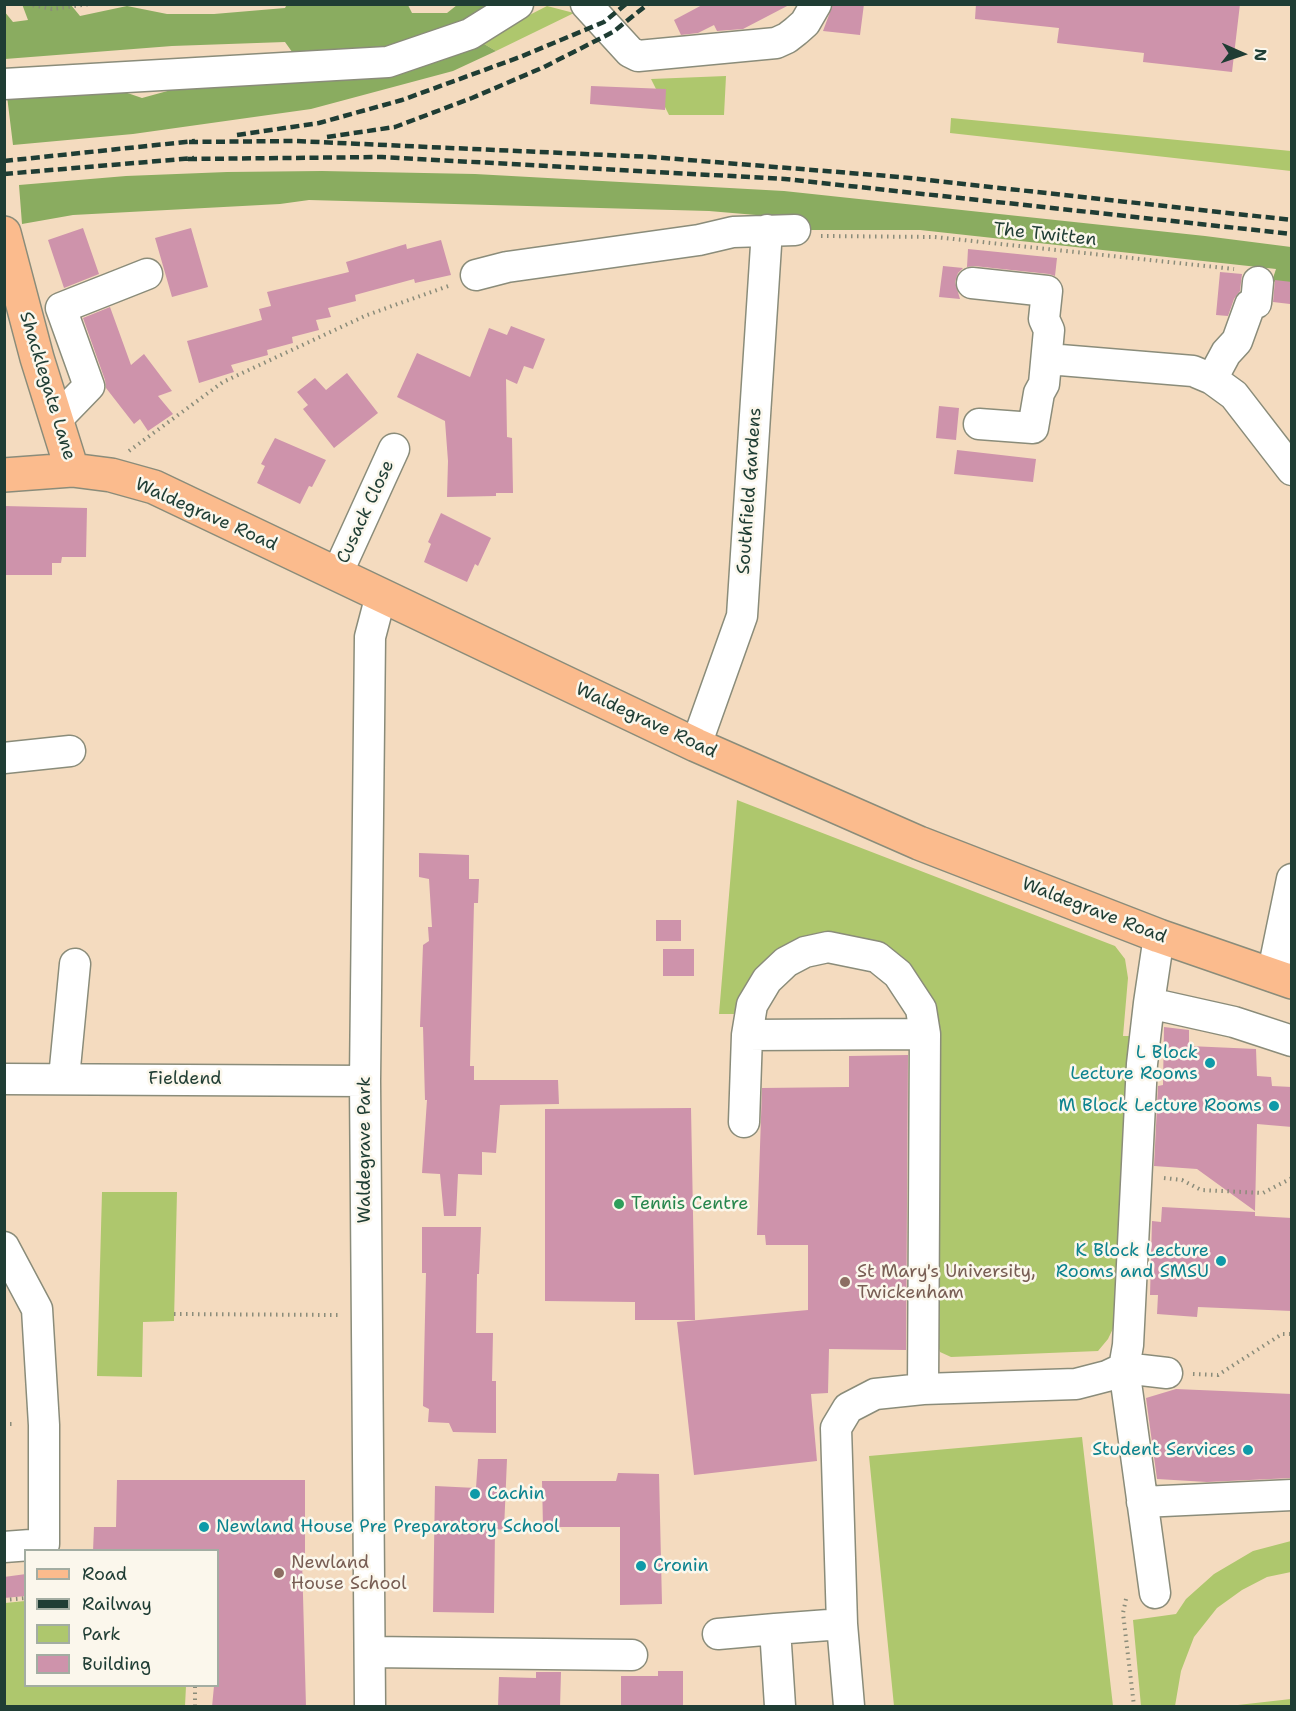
<!DOCTYPE html>
<style>
body{margin:0}
#map{position:relative;width:1296px;height:1711px;overflow:hidden;background:#f4dbbf;font-family:"Shantell Sans",sans-serif}
canvas{display:block}
.frame{position:absolute;inset:0;border:6px solid #1f3d34;pointer-events:none}
.legend{position:absolute;left:24px;top:1549px;width:195px;height:138px;box-sizing:border-box;background:#fbf7ec;border:2px solid #a3ada2;margin:0;padding:8px 10px;list-style:none;font-size:18px;color:#1f3d34}
.legend li{display:flex;align-items:center;gap:12px;height:30px}
.legend b{width:30px;border:2px solid #a3ada2}
.north{position:absolute;left:1212px;top:24px;width:60px;height:60px;-webkit-text-stroke:4px #fbf7ec;paint-order:stroke;rotate:93deg;font-size:16px;font-weight:700;line-height:24px;text-align:center;color:#1f3d34}
.north::after{content:'';display:block;margin:auto;width:21px;height:27px;background:#1f3d34;clip-path:polygon(50% 0,100% 100%,50% 72%,0 100%)}
</style>
<div id="map">
<canvas width="1296" height="1711"></canvas>
<div class="frame"></div>
<ul class="legend">
<li><b style="height:8px;background:#fbbb8d"></b>Road</li>
<li><b style="height:8px;background:#1f3d34"></b>Railway</li>
<li><b style="height:16px;background:#aec76d"></b>Park</li>
<li><b style="height:16px;background:#ce93ab"></b>Building</li>
</ul>
<div class="north">N</div>
</div>
<script>
const c = document.querySelector('canvas').getContext('2d');
c.lineJoin = 'round';
function fill(path, color) {
  c.fillStyle = color;
  c.fill(path, 'evenodd');
}
function poly(rows) {
  const path = new Path2D();
  for (const r of rows) {
    path.moveTo(r[0], r[1]);
    for (let i = 2; i < r.length; i += 2) path.lineTo(r[i], r[i + 1]);
  }
  return path;
}
function trace(path, color, width, dash) {
  c.strokeStyle = color;
  c.lineWidth = width;
  c.lineCap = dash ? 'butt' : 'round';
  c.setLineDash(dash || []);
  c.stroke(path);
}
function write(font, color, halo, rows, align = 'center') {
  c.font = font + ' "Shantell Sans",sans-serif';
  c.lineWidth = 5;
  c.setLineDash([]);
  c.textBaseline = 'middle';
  c.strokeStyle = halo;
  c.fillStyle = color;
  for (const [text, x, y, turn = 0] of rows) {
    c.save();
    c.translate(x, y);
    c.rotate((+turn || 0) * Math.PI / 180);
    c.textAlign = isNaN(turn) ? turn : align;
    if (halo) c.strokeText(text, 0, 0);
    c.fillText(text, 0, 0);
    c.restore();
  }
}
fill(poly([
 [547,6,574,13,496,51,479,41],
 [726,76,724,115,669,115,651,79],
 [951,118,1291,151,1291,171,950,133],
 [737,800,1115,946,1125,959,1128,978,1123,1036,1133,1036,1119,1316,1108,1339,1098,1351,951,1357,940,1352,937,1341,914,978,820,940,736,1014,719,1014],
 [102,1192,177,1192,174,1321,143,1322,142,1377,97,1376],
 [1082,1437,1113,1706,894,1706,869,1456],
 [1291,1541,1291,1572,1267,1577,1242,1590,1217,1608,1194,1637,1181,1671,1175,1706,1141,1706,1133,1620,1176,1614,1186,1599,1214,1574,1253,1551],
 [25,1601,26,1686,186,1686,185,1706,5,1706,5,1603],
 [1291,1699,1291,1706,1229,1706]
]), '#aec76d');
fill(poly([
 [22,4,71,5,80,16,127,6,167,14,214,14,285,8,287,4,408,5,412,13,447,13,457,5,496,5,479,41,496,51,453,71,311,109,133,134,13,145,7,96,101,84,142,98,295,56,285,42,172,46,5,59,4,11,13,22,28,20],
 [322,171,475,174,784,191,1205,236,1291,247,1291,286,1272,281,1276,269,920,230,804,230,803,219,709,211,309,200,280,204,73,215,22,224,19,185,126,176,227,172]
]), '#8aac60');
fill(poly([
 [704,4,791,4,743,29,717,31,714,25,698,33,681,35,674,20],
 [833,4,864,4,860,35,823,31],
 [976,4,1240,4,1232,72,1143,62,1144,53,1057,43,1059,28,975,19],
 [591,86,666,89,665,110,590,104],
 [83,228,99,274,64,288,48,240],
 [191,228,208,287,172,297,155,238],
 [441,240,451,275,415,283,414,279,355,295,356,301,328,308,331,317,316,320,319,330,292,337,293,343,267,350,268,355,231,365,234,372,199,383,187,341,262,320,259,309,271,306,267,292,349,272,346,262,406,244,407,249],
 [968,249,1057,258,1055,276,1049,274,974,266,967,267],
 [943,266,963,268,958,273,955,282,960,299,939,297],
 [1220,272,1242,274,1240,291,1234,299,1228,316,1216,315],
 [1275,280,1292,282,1290,304,1273,302],
 [110,307,131,365,144,354,172,391,158,396,173,414,148,431,140,419,134,424,106,388,105,380,83,318],
 [511,326,545,339,533,369,524,366,517,384,506,379,507,437,512,438,513,493,496,493,496,496,447,497,448,461,445,421,397,397,417,353,470,377,489,328,507,335],
 [347,373,378,413,334,448,303,409,308,405,297,392,315,378,326,390],
 [939,406,959,408,956,440,936,438],
 [275,438,326,460,312,487,309,486,300,504,257,483,265,466,261,464],
 [957,450,1036,459,1033,482,954,474],
 [4,506,87,508,86,557,62,557,61,563,52,563,52,575,4,575],
 [441,513,491,538,478,566,475,564,467,582,424,562,431,544,428,542],
 [419,853,469,855,469,879,479,879,478,903,474,903,470,1066,474,1066,474,1080,558,1080,559,1104,500,1105,496,1153,482,1152,482,1175,458,1174,456,1216,444,1216,440,1174,422,1173,427,1100,425,1100,423,1027,420,1027,423,945,429,941,428,927,432,927,429,879,419,877],
 [656,920,681,920,681,941,656,941],
 [663,949,694,949,694,976,663,976],
 [1164,1027,1189,1030,1189,1046,1256,1049,1257,1076,1271,1077,1272,1086,1292,1087,1292,1127,1257,1124,1255,1211,1197,1169,1154,1166,1158,1086,1163,1085],
 [908,1055,906,1350,829,1349,828,1393,811,1394,817,1461,694,1475,677,1322,808,1310,808,1245,766,1245,765,1235,757,1235,762,1088,849,1087,849,1056],
 [691,1108,695,1320,635,1320,635,1302,545,1301,545,1109],
 [1162,1207,1255,1212,1255,1216,1292,1218,1292,1311,1198,1307,1197,1317,1157,1314,1158,1295,1150,1295,1152,1221,1161,1222],
 [422,1227,481,1227,479,1274,477,1274,476,1333,493,1333,492,1381,496,1381,496,1433,453,1432,449,1423,428,1422,429,1409,423,1406,426,1273,422,1273],
 [1176,1389,1292,1394,1292,1478,1207,1482,1157,1479,1146,1398],
 [478,1459,507,1459,504,1530,495,1529,494,1613,433,1612,435,1486,476,1488],
 [618,1473,659,1474,662,1604,620,1605,620,1527,543,1527,542,1481,616,1481],
 [117,1480,305,1480,305,1558,302,1558,306,1707,212,1707,214,1686,218,1686,218,1551,93,1551,94,1527,116,1527],
 [26,1574,26,1596,4,1598,4,1577],
 [658,1671,683,1671,683,1707,621,1707,621,1676,658,1676],
 [536,1672,561,1672,560,1707,498,1707,499,1677,536,1678]
]), '#ce93ab');
const minor = poly([
 [586,4,630,52,638,56,776,43,787,38,796,31,805,23,816,4],
 [4,84,388,62,470,34,518,4],
 [476,275,507,267,699,240,733,232,795,230],
 [972,283,1047,291,1044,319,1049,330,1044,384,1039,393,1033,428,979,424],
 [1048,359,1193,371,1212,379,1234,395,1292,470],
 [1212,379,1226,353,1237,341,1250,305,1256,303,1258,282],
 [57,419,89,386,61,308,147,274],
 [337,574,394,449],
 [696,745,742,616,767,230],
 [4,758,70,751],
 [1159,936,1149,1003,1234,1022,1292,1041],
 [1272,976,1292,879],
 [747,1035,925,1034],
 [64,1078,75,964],
 [4,1079,365,1081],
 [744,1122,747,1035,752,1005,767,980,786,962,805,952,828,947,877,957,898,974,921,1009,925,1034,923,1389],
 [4,1247,37,1309,44,1425,44,1544,4,1547],
 [1142,1502,1292,1495],
 [1155,1593,1124,1368,1167,1373],
 [718,1634,775,1629],
 [370,1652,632,1655],
 [370,1706,365,1081,370,637,381,595],
 [780,1706,775,1629,842,1624],
 [849,1706,842,1624,836,1428,848,1408,875,1394,923,1389,1076,1384,1107,1376,1124,1368,1128,1345,1142,1064,1149,1003]
]);
const major = poly([
 [4,233,37,358,72,470],
 [4,475,72,470,111,475,154,487,696,745,919,843,1159,936,1292,982]
]);
trace(minor, '#8a8c7a', 33);
trace(major, '#8a8c7a', 36);
trace(poly([
 [27,4,52,9,90,4],
 [821,236,935,237,1234,269],
 [129,451,223,382,367,315,451,285],
 [1164,1178,1182,1180,1201,1190,1263,1193,1292,1178],
 [174,1314,338,1315],
 [1193,1374,1218,1375,1282,1334,1292,1334],
 [4,1424,16,1424],
 [1126,1599,1123,1613,1134,1706],
 [4,1600,26,1598],
 [195,1706,195,1686]
]), '#8a8c7a', 4, [1.5, 4.5]);
trace(minor, '#fff', 30);
trace(major, '#fbbb8d', 33);
trace(poly([
 [237,135,319,123,402,100,520,57,604,22,626,4],
 [327,137,395,127,472,98,544,67,613,32,648,4],
 [189,142,295,141,652,157,900,177,1292,220],
 [188,159,382,157,785,179,1292,234],
 [4,161,195,141],
 [4,174,194,158]
]), '#1f3d34', 4.5, [9, 4.5]);
for (const [x, y, r, color] of [
 [1210,1063,6,"#0f9aa8"],
 [1274,1106,6,"#0f9aa8"],
 [619,1204,6,"#2e9e5b"],
 [1221,1261,6,"#0f9aa8"],
 [845,1282,6,"#8d6e63"],
 [1248,1450,6,"#0f9aa8"],
 [475,1494,6,"#0f9aa8"],
 [204,1527,6,"#0f9aa8"],
 [641,1566,6,"#0f9aa8"],
 [279,1573,6,"#8d6e63"]
]) {
  const dot = new Path2D();
  dot.arc(x, y, r, 0, 2 * Math.PI);
  c.fillStyle = color;
  c.fill(dot);
  trace(dot, '#fbf7ec', 2);
}
write('18px', '#1f3d34', '#fbf7ec', [
 ["The Twitten",1045,235,6],
 ["Shacklegate Lane",47,386,73],
 ["Southfield Gardens",750,491,-86],
 ["Cusack Close",366,512,-65],
 ["Waldegrave Road",206,515,24],
 ["Waldegrave Road",646,721,25],
 ["Waldegrave Road",1094,911,21],
 ["Fieldend",185,1079],
 ["Waldegrave Park",365,1150,-90]
]);
write('18px', '#0d838f', '#fbf7ec', [
 ["L Block",1198,1053],
 ["Lecture Rooms",1198,1074],
 ["M Block Lecture Rooms",1262,1106],
 ["K Block Lecture",1209,1251],
 ["Rooms and SMSU",1209,1272],
 ["Student Services",1236,1450],
 ["Cachin",487,1494,"left"],
 ["Newland House Pre Preparatory School",216,1527,"left"],
 ["Cronin",653,1566,"left"]
], 'right');
write('18px', '#27864d', '#fbf7ec', [
 ["Tennis Centre",631,1204]
], 'left');
write('18px', '#785e54', '#fbf7ec', [
 ["St Mary's University,",857,1272],
 ["Twickenham",857,1293],
 ["Newland",291,1563],
 ["House School",291,1584]
], 'left');
</script>
